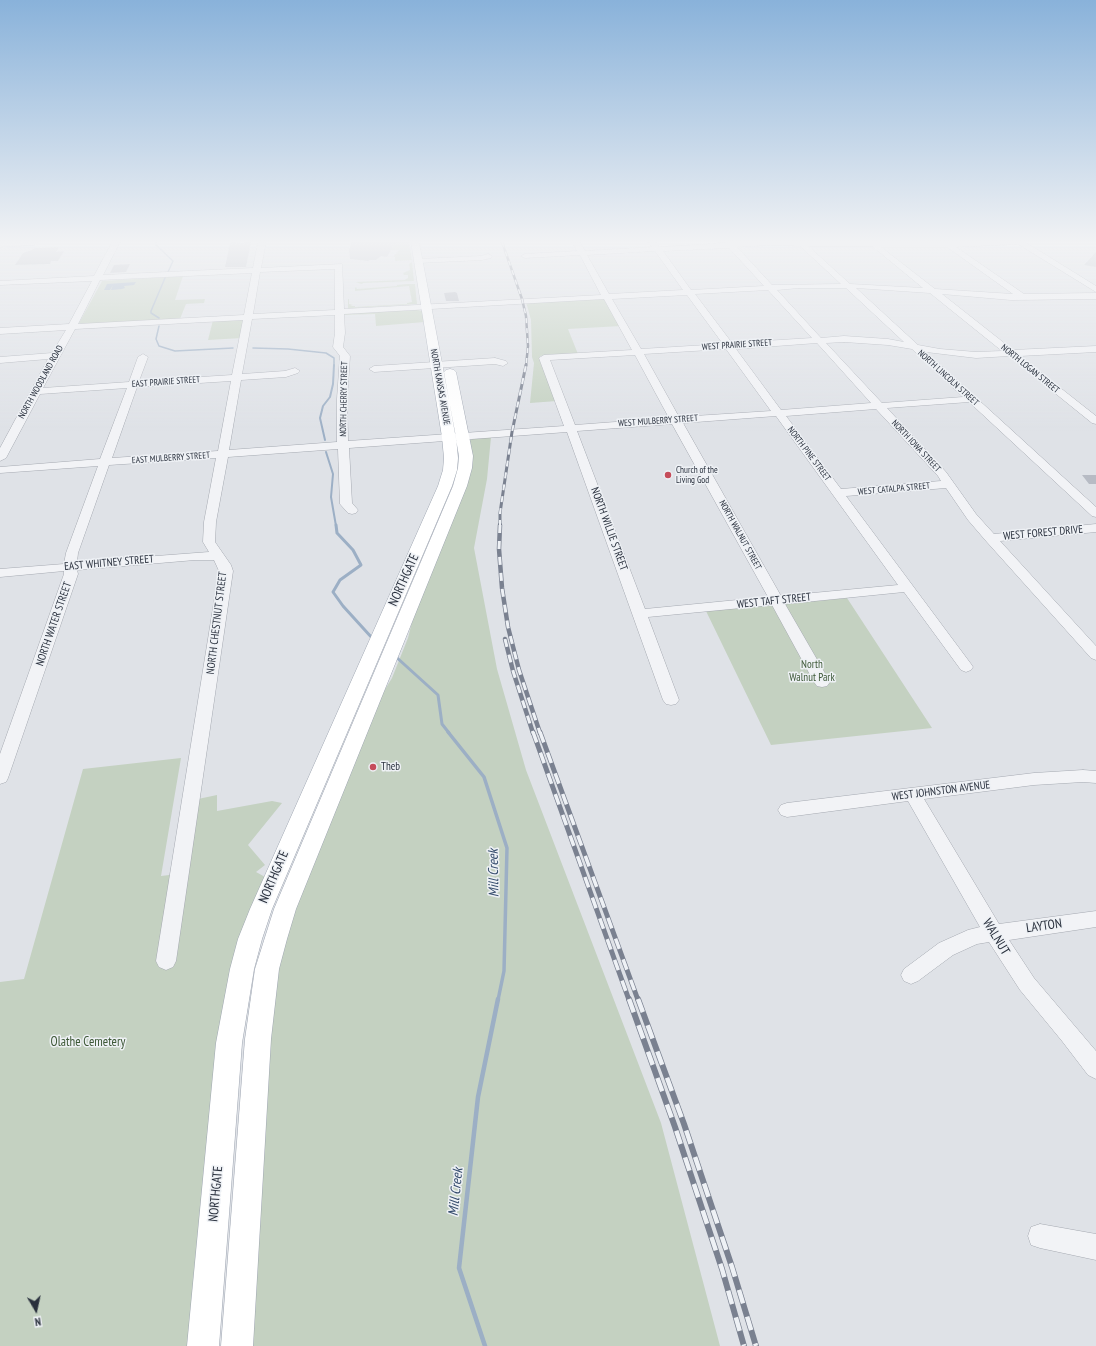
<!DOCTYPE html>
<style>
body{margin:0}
#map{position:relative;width:1096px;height:1346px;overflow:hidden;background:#dfe2e7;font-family:"PT Sans Narrow",sans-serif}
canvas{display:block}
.north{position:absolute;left:16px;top:1290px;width:40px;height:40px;-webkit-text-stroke:3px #eef1f5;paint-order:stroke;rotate:171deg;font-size:11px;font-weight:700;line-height:16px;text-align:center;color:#29303d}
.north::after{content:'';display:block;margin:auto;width:14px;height:18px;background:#29303d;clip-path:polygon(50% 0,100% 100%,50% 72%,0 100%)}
</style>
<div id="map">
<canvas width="1096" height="1346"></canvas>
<div class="north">N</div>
</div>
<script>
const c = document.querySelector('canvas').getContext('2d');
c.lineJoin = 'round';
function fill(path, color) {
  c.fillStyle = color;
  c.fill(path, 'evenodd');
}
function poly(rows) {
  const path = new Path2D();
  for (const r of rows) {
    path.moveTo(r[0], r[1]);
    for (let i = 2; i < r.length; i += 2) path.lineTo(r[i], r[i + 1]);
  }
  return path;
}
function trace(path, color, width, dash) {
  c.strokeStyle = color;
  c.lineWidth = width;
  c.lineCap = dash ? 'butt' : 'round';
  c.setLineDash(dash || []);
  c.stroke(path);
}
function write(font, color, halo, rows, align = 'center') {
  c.font = font + ' "PT Sans Narrow",sans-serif';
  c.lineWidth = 3;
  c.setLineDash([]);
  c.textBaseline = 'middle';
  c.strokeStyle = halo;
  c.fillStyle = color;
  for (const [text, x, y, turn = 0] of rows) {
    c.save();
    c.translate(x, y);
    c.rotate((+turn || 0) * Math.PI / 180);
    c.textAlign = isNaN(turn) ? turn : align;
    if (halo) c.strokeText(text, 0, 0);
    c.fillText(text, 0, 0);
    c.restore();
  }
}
fill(poly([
 [395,242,409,242,412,260,395,261,395,257,393,257,399,250,390,250],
 [412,262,414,281,363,283,362,284,355,282,404,280,408,278,408,275,404,275,403,273,410,270,409,264],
 [183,276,175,300,205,299,204,303,186,304,180,319,83,325,79,323,102,281],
 [407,284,415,284,417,304,352,308,348,310,348,299,349,299,349,304,353,305,350,306,355,306,355,307,407,304,407,303,412,302,409,286,355,291,355,288,356,287,357,289,397,286,397,285],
 [604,299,621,326,568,329,578,354,540,356,557,401,530,403,534,363,532,357,531,320,526,302],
 [417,310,422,311,425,322,376,326,375,314,343,315,343,314,360,312],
 [245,319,242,338,208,340,213,320],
 [491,437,487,479,474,548,497,669,526,770,661,1123,720,1346,251,1346,268,1056,279,965,289,926,302,891,384,691,392,678,408,638,412,622,469,441,472,439],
 [847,598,932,728,771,745,706,611],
 [181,758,161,876,186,873,198,799,217,795,217,811,272,801,282,803,248,845,265,865,256,872,267,878,193,1346,0,1346,0,982,24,979,83,769]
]), '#c4d1c1');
fill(poly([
 [136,282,134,285,124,286,125,288,122,289,111,290,113,285,110,290,104,290,107,284]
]), '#9cafc5');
trace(poly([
 [156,242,156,245,173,261,168,272],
 [159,318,151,313,151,311,165,278],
 [159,326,156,339,159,346,175,351,233,348],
 [253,348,288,349,326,353,334,358,334,366]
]), '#9cafc5', 1.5);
trace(poly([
 [325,440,320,418,323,406,330,397,333,384,334,365],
 [326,452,333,474,331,497,336,526]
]), '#9cafc5', 2);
trace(poly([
 [336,525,337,533,353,550,361,565,340,580,333,592,343,606,373,639],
 [395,656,438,695,442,724,449,733]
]), '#9cafc5', 3);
trace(poly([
 [448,732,484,777,507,848,504,971,498,1000]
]), '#9cafc5', 3.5);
trace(poly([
 [485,1346,459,1268,478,1097,498,999]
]), '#9cafc5', 4.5);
fill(poly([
 [251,242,246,267,225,267,230,243],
 [352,242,395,242,387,257,381,256,376,260,370,260,368,261,350,259,349,250],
 [59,247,56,252,64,251,58,261,51,261,50,264,15,265,23,253,32,250,34,248],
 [1096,252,1096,267,1084,265],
 [130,264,126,272,110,273,114,265],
 [455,292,457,293,459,301,446,301,444,293],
 [1082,475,1096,475,1096,484,1089,484]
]), '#b7bbc4');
const minor = poly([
 [112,242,120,242,103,275,253,268,258,242,266,242,261,268,342,264,344,309,601,295,580,255,525,258,521,256,525,254,577,251,572,242,580,242,585,251,652,247,648,242,656,242,659,247,725,243,724,242,1025,242,1096,286,1096,292,1018,244,956,247,1024,294,1096,293,1096,299,1011,300,942,294,1013,350,1096,346,1096,352,1020,356,1096,416,1096,424,1092,423,1009,356,976,358,926,352,1096,507,1096,517,1092,516,969,402,887,408,946,472,976,514,994,534,1096,524,1096,532,1000,541,1096,646,1096,660,1091,658,986,541,968,520,946,488,846,496,971,664,973,667,971,670,966,672,961,670,904,592,785,604,830,682,827,686,822,687,817,686,814,682,772,605,648,617,679,700,676,704,671,705,666,704,663,700,567,432,349,448,352,503,358,510,356,513,352,514,348,513,340,504,338,449,228,457,216,522,215,542,231,565,233,571,176,961,173,967,166,970,159,967,156,961,219,571,214,560,195,560,77,570,78,574,8,778,6,782,0,784,0,754,64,574,64,571,0,577,0,569,64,564,66,553,98,466,0,473,0,467,100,459,127,388,40,394,6,458,0,461,0,448,48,359,0,363,0,357,52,353,66,330,0,334,0,328,69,324,92,281,0,285,0,281,94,276,112,242],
 [773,245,800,246,841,284,772,285,737,247,773,245],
 [808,246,872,246,923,288,850,284,808,246],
 [881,247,947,247,1013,294,935,289,881,247],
 [729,248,764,286,691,290,663,251,729,248],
 [655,251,683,290,609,294,587,255,655,251],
 [335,269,335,310,253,314,260,272,335,269],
 [252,273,244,315,78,324,100,280,252,273],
 [799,288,846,288,904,342,888,339,844,336,821,338,777,290,799,288],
 [856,288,930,293,1002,351,976,352,940,349,918,345,856,288],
 [768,290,812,338,732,343,695,294,768,290],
 [687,295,723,344,641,349,612,299,687,295],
 [604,299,632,350,544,355,539,358,564,426,348,441,347,399,350,356,343,347,345,333,344,314,604,299],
 [335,315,335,333,333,347,340,356,337,399,337,442,229,450,241,380,286,377,298,373,300,371,295,368,285,371,242,374,252,319,335,315],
 [243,320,232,375,139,381,148,357,143,354,138,357,129,382,43,388,75,329,243,320],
 [844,342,888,345,912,349,963,397,882,403,826,343,844,342],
 [817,343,871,403,781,410,736,349,817,343],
 [726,349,771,411,679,417,644,354,726,349],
 [635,355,669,418,575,425,550,360,635,355],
 [231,381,218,451,112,458,137,387,231,381],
 [876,409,938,476,941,481,841,489,786,416,876,409],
 [776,416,898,585,781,596,683,423,776,416],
 [672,424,768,597,645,609,577,431,672,424],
 [216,458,204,522,203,542,209,552,77,562,78,553,109,465,216,458],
 [488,254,492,256,491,258,482,260,418,263,414,261,418,259,481,256,488,254],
 [495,358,506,361,508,363,503,366,495,364,374,372,369,369,374,366,495,358],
 [1083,770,1096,771,1096,783,1083,782,1034,785,924,799,999,924,1096,911,1096,927,1009,940,1034,978,1096,1051,1096,1079,1088,1075,1062,1041,1020,990,989,942,977,944,953,955,918,981,911,984,904,981,901,975,904,969,939,943,968,930,980,927,908,801,787,817,781,815,778,810,781,805,787,803,1034,773,1083,770],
 [1040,1224,1096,1234,1096,1260,1040,1248,1031,1245,1028,1236,1031,1227,1040,1224]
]);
const major = poly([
 [0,242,38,242,34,245,0,247,0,242],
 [411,242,419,242,456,437,458,458,457,470,452,486,272,909,262,939,254,969,242,1043,219,1346,187,1346,216,1043,230,969,238,939,250,909,438,486,443,470,444,458,442,437,411,242],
 [450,369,454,370,456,372,473,456,472,468,467,486,296,909,287,939,279,969,271,1039,253,1346,221,1346,245,1039,255,969,274,909,453,486,458,468,459,456,444,372,446,370,450,369]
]);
trace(minor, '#a5a9b1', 1);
trace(major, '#9fa6b2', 1);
fill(minor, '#f2f3f6');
fill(major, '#fff');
const railFar4 = poly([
 [502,242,522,299,526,316,528,346,526,366]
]);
const railFar3 = poly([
 [500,526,500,513,512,432,526,365]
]);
const railFar2 = poly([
 [500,525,499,549,502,588,508,627,519,670,540,733],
 [505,639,513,671,533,733]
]);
const railFar1 = poly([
 [533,732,629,1000],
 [540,732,638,1000]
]);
const rail = poly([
 [629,999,675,1127,722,1269,744,1346],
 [638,999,684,1124,732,1267,756,1346]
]);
trace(railFar4, '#7a8190', 2.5);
trace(railFar3, '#7a8190', 3);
trace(railFar2, '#7a8190', 4.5);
trace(railFar1, '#7a8190', 5);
trace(rail, '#7a8190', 6);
trace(railFar4, '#eef1f5', 1.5, [5]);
trace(railFar3, '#eef1f5', 2, [6]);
trace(railFar2, '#eef1f5', 3, [8]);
trace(railFar1, '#eef1f5', 3.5, [11]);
trace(rail, '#eef1f5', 4.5, [14]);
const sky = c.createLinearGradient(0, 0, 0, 431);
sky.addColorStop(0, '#89b2da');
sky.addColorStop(0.56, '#f1f2f4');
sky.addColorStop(1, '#f1f2f400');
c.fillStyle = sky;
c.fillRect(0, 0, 1096, 431);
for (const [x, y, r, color] of [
 [668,475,4,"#c54c5a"],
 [373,767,4,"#c54c5a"]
]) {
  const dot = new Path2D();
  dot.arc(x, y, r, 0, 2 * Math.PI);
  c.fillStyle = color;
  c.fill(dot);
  trace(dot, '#eef1f5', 1.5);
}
write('9px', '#29303d', '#eef1f5', [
 ["WEST PRAIRIE STREET",737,345,-4],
 ["NORTH LOGAN STREET",1030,369,39],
 ["NORTH LINCOLN STREET",948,378,42],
 ["NORTH WOODLAND ROAD",41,382,-61],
 ["EAST PRAIRIE STREET",166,382,-4],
 ["NORTH KANSAS AVENUE",440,387,80],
 ["NORTH CHERRY STREET",344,399,-89],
 ["WEST MULBERRY STREET",658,421,-4],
 ["NORTH IOWA STREET",916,446,47],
 ["NORTH PINE STREET",809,454,53],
 ["EAST MULBERRY STREET",171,458,-4],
 ["WEST CATALPA STREET",894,489,-5],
 ["NORTH WALNUT STREET",740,535,61]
]);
write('9px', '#29303d', '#eef1f5', [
 ["Church of the",676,470],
 ["Living God",676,480]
], 'left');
write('11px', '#29303d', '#eef1f5', [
 ["NORTH WILLIE STREET",609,529,70],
 ["WEST FOREST DRIVE",1043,533,-5],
 ["EAST WHITNEY STREET",109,563,-5],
 ["WEST TAFT STREET",774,601,-6],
 ["NORTH CHESTNUT STREET",217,623,-83],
 ["NORTH WATER STREET",54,624,-71],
 ["WEST JOHNSTON AVENUE",941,791,-7]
]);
write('11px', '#3d5837', '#eef1f5', [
 ["North",812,665],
 ["Walnut Park",812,678]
]);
write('11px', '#29303d', '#eef1f5', [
 ["Theb",381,767]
], 'left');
write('13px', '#29303d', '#eef1f5', [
 ["NORTHGATE",404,580,-66],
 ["NORTHGATE",274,877,-67],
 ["LAYTON",1044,926,-8],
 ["WALNUT",996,937,59],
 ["NORTHGATE",216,1194,-85]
]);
write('13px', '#3d5837', '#eef1f5', [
 ["Olathe Cemetery",88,1042]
]);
write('italic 14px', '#364d6e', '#eef1f5', [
 ["Mill Creek",494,873,-91],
 ["Mill Creek",456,1192,-84]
]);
</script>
